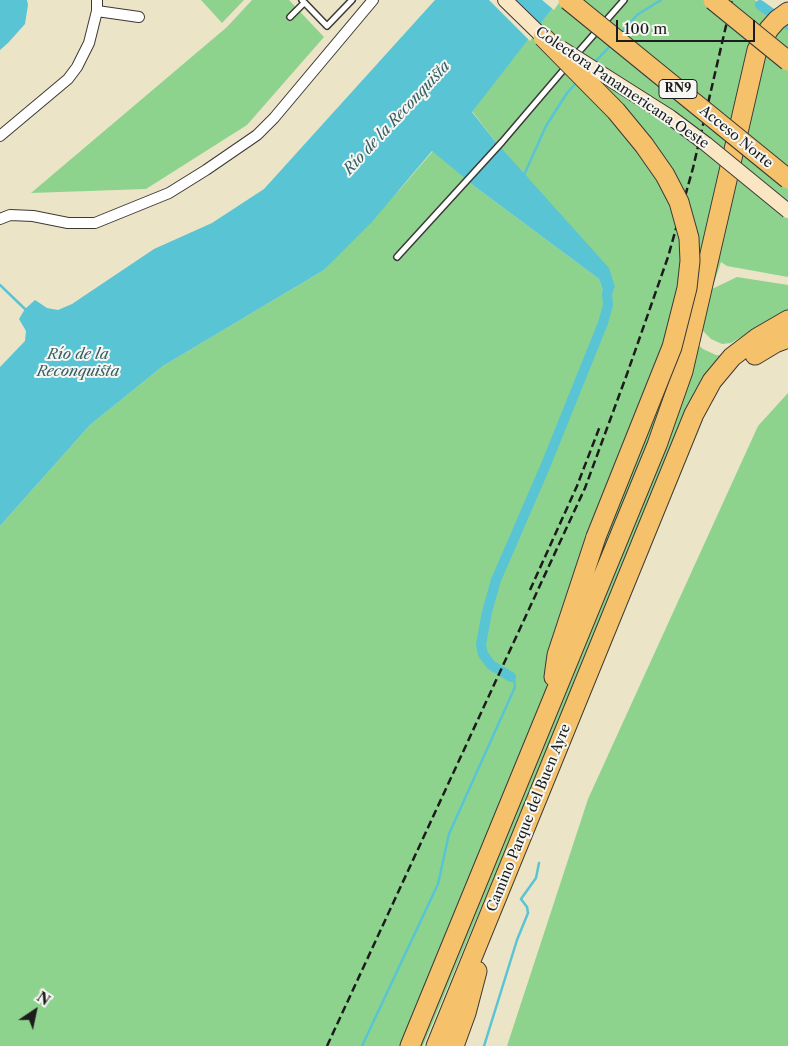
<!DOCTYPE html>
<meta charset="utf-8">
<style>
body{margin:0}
#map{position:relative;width:788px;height:1046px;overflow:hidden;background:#ece4c7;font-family:"Libre Caslon Text",serif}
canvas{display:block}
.north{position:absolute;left:10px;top:986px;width:50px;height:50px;-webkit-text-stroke:4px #f6f6f2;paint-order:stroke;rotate:34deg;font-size:14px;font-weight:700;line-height:20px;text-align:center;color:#1c1c1c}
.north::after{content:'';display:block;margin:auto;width:18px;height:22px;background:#1c1c1c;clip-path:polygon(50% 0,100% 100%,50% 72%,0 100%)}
.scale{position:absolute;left:616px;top:20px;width:139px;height:22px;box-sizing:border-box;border:2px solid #1c1c1c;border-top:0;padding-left:6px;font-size:15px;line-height:18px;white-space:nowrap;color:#1c1c1c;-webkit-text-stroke:4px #f6f6f2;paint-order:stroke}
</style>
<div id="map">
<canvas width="788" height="1046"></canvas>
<div class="north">N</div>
<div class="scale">100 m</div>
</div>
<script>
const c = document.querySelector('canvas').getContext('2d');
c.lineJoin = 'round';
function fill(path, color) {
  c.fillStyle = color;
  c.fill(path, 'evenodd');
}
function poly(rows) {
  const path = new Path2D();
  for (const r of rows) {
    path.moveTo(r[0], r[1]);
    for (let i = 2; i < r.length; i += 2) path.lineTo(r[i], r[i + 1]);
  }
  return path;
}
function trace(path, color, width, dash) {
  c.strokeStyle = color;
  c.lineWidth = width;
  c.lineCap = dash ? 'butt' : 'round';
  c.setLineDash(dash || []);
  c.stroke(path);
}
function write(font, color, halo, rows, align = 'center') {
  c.font = font + ' "Libre Caslon Text",serif';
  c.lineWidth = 4;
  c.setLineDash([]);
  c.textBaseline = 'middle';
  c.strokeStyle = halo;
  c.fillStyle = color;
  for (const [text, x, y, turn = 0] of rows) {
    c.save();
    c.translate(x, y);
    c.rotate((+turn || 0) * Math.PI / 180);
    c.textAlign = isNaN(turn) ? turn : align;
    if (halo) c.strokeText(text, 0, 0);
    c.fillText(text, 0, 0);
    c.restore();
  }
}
fill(poly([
 [201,0,244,0,222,23],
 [252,0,289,0,324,37,247,125,146,189,31,193,227,27],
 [559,0,755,0,760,5,772,25,683,371,410,1046,0,1046,0,526,90,425,163,366,324,270,402,187,433,151,474,186,599,279,608,304,615,287,494,140,472,111],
 [788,22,788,277,727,266,721,262,712,289,737,277,788,285,788,313,768,321,731,343,722,344,711,339,703,331,700,325,695,342,703,349,716,355,727,356,563,712,423,1046,417,1046,637,520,665,446,762,61,770,41],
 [788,393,788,1046,507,1046,588,799,758,426]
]), '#8ed38d');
fill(poly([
 [0,0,27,0,28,5,25,24,8,43,0,50],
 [435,0,559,0,472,112,494,140,609,268,615,287,608,305,599,279,474,186,432,151,371,223,324,270,163,366,90,425,0,526,0,367,25,341,26,331,19,319,25,309,35,300,47,308,58,310,72,304,154,249,212,223,264,189]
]), '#59c4d3');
fill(poly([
 [489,0,503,0,538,30,530,41],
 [542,0,561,0,554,10]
]), '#ece4c7');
trace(poly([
 [620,34,637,15,661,0],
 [593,64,612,44],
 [524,175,546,126,567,93,576,83],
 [0,285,25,309],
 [362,1046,438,884,449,834,515,687,514,680,511,677],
 [484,1046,517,940,528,913,527,907,521,899,536,878,539,863]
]), '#59c4d3', 2.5);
trace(poly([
 [760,5,788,25],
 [511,677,491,665,483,654,481,645,487,612,496,580,545,467,603,323,608,305,607,293]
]), '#59c4d3', 10);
const lane = poly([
 [302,0,327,26,352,0],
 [290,17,304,3],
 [575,56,624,0],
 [397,257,502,142,566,67]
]);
const street = poly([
 [97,11,139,17],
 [0,136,68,79,77,67,89,43,97,11,97,0],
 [0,219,10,215,33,216,68,223,95,223,169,193,206,170,257,135,274,118,373,0]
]);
const secondary = poly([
 [505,0,543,37]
]);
const highway = poly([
 [755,355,775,343,788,338],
 [554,677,557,655,596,537],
 [410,1046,657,445,683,371,757,50,769,29,777,20,788,12],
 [436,1046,694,414,712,381,732,357,757,338,788,320],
 [454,1046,466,1013,477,971]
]);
trace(lane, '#3b3a36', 8);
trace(street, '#3b3a36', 12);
trace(secondary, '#3b3a36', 16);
trace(highway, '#3b3a36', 21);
trace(lane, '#fff', 5);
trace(street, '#fff', 10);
trace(secondary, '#fbe6c4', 14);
trace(highway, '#f5c16b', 19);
trace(poly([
 [530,590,577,486,600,426],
 [327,1046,585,488,627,374,668,257,693,168,732,0]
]), '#1c1c1c', 2.5, [8, 4]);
const secondaryBridge = poly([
 [561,48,670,117,706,144,788,211]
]);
const highwayBridge = poly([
 [568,0,788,179],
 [713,0,788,61],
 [543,37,616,111,644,145,665,175,679,202,689,238,690,261,687,288,672,347,596,537]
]);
trace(secondaryBridge, '#3b3a36', 16, []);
trace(highwayBridge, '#3b3a36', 21, []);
trace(secondaryBridge, '#fbe6c4', 14);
trace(highwayBridge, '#f5c16b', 19);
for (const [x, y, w] of [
 [678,89,38]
]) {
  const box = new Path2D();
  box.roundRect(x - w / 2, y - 9.5, w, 19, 4);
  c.fillStyle = '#f6f6f2';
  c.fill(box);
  trace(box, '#1c1c1c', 1);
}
write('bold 12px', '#1c1c1c', null, [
 ["RN9",678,89]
]);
write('14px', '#1c1c1c', '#f6f6f2', [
 ["Colectora Panamericana Oeste",622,88,34],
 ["Acceso Norte",736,137,39],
 ["Camino Parque del Buen Ayre",529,818,-68]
]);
write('italic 15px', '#345f65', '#f6f6f2', [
 ["Río de la Reconquista",397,118,-47],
 ["Río de la",78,355],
 ["Reconquista",78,372]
]);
</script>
